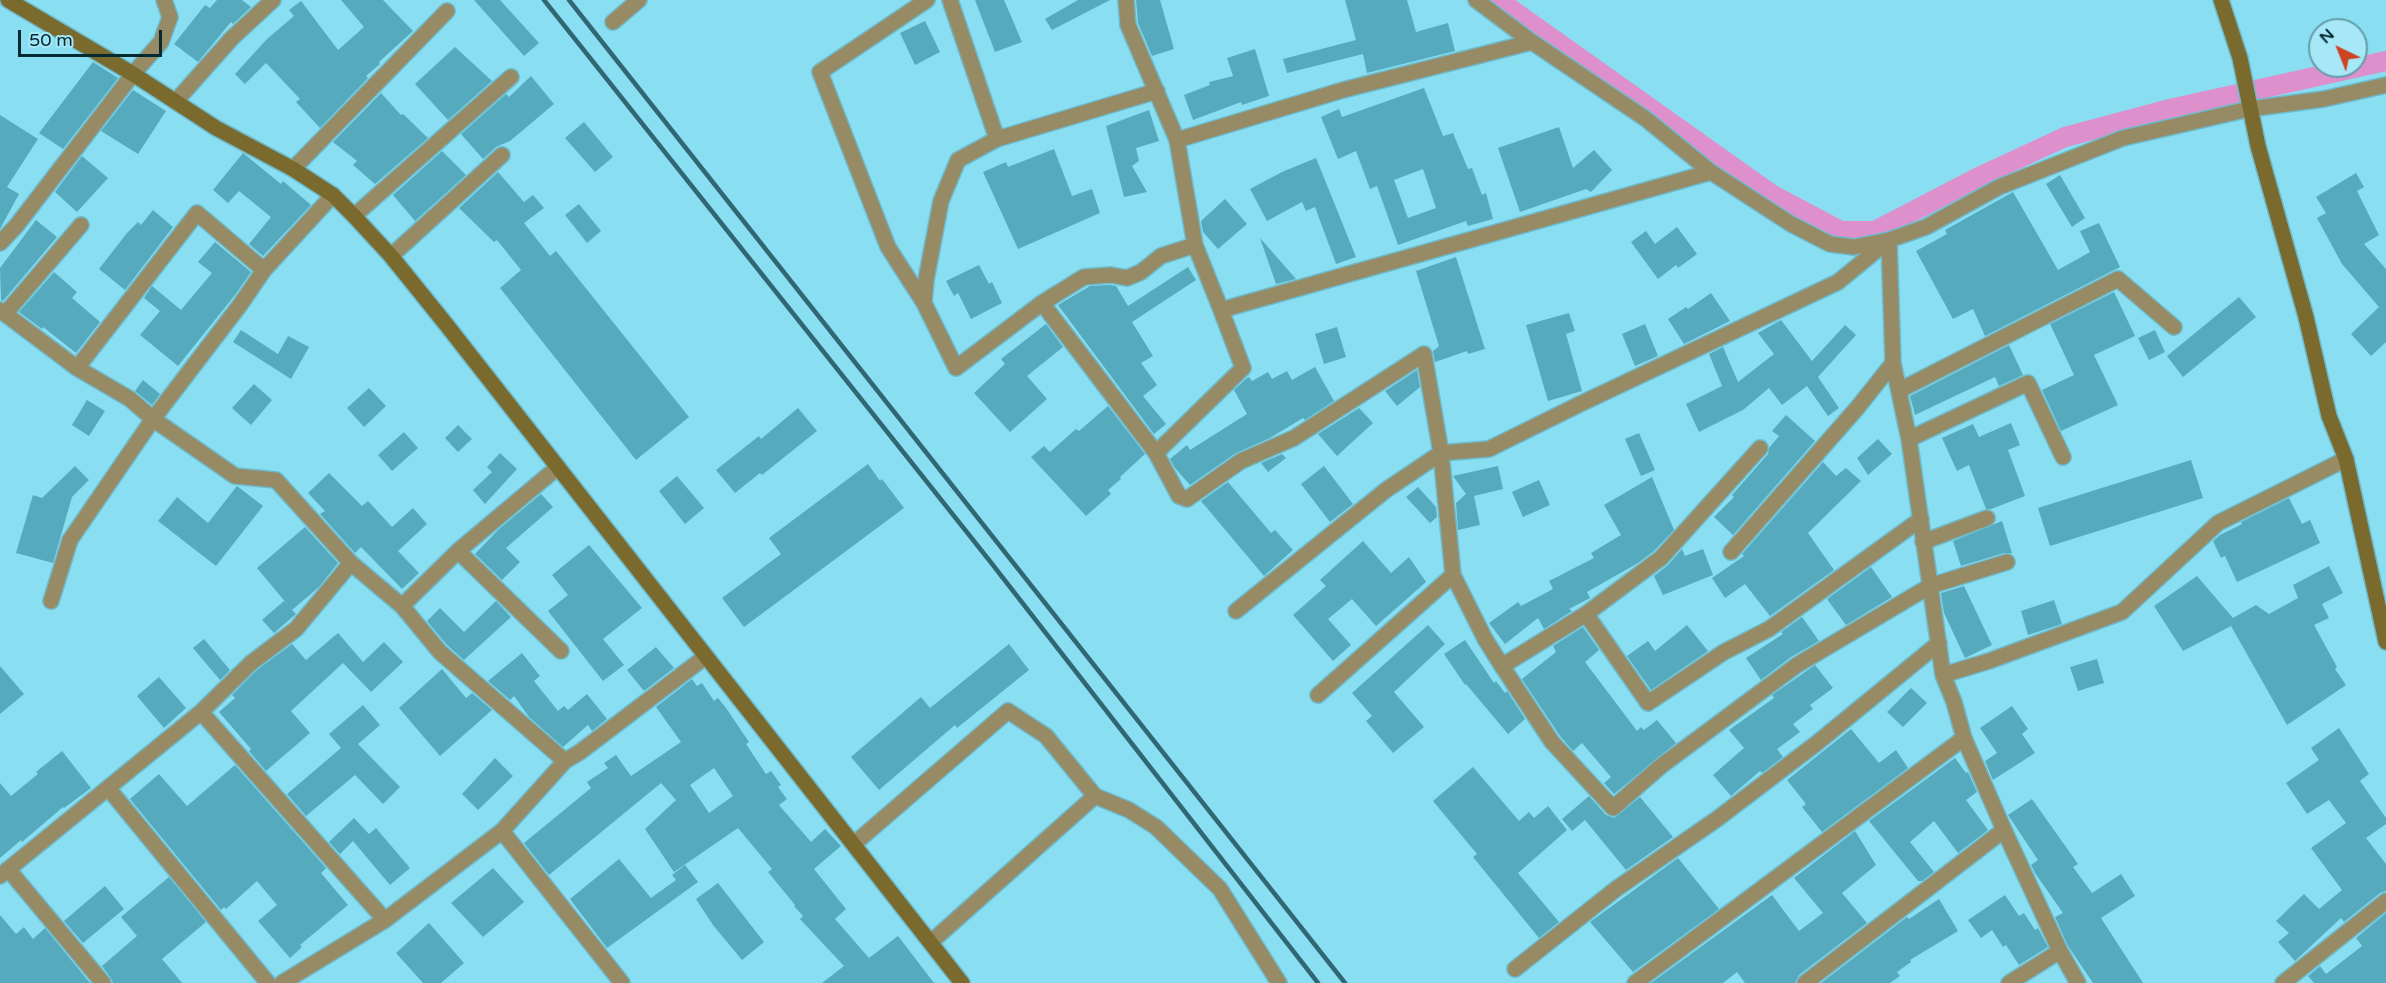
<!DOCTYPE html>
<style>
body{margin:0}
#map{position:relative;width:2386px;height:983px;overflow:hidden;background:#89def2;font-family:"Varela Round",sans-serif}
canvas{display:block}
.north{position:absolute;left:2308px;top:18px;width:60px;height:60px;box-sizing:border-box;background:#a6e8f8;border:2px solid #659ca8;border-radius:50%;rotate:317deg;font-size:16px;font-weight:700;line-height:24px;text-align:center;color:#032931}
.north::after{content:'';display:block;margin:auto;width:21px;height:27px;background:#ce4422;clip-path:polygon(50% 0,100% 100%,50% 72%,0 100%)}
.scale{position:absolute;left:18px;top:30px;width:144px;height:27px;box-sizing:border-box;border:3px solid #032931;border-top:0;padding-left:8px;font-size:18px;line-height:21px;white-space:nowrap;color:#032931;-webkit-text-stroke:4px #a6e8f8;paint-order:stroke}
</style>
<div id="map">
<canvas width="2386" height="983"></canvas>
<div class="north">N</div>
<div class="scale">50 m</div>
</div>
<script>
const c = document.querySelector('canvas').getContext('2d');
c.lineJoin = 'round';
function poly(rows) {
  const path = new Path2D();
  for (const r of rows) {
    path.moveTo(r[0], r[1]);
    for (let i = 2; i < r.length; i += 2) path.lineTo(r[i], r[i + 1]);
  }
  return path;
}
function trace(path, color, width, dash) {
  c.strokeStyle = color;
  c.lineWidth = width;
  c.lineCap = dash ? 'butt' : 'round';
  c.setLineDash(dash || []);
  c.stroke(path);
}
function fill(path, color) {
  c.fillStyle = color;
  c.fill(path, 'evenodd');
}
trace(poly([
 [1498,0,1771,194,1841,231,1875,231,1983,175,2065,137,2170,109,2386,61]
]), '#de90cd', 20);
fill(poly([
 [217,0,242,0,251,7,233,24,231,22,198,62,174,44,205,5,210,8],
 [341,0,383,0,413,31,379,62,380,64,366,76,368,78,320,128,296,102,300,99,266,63,245,84,235,74,267,39,294,16,289,10,301,1,338,50,364,27],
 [474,0,500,0,539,43,524,56],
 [975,0,1004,0,1022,42,995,52],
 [1078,0,1110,0,1052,30,1045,19],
 [1136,0,1160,0,1174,49,1152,56,1138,23],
 [1345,0,1407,0,1416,32,1448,23,1455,51,1367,73,1363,54,1287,73,1283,59,1356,40],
 [925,21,940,52,915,65,900,33],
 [455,47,492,81,448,120,415,84],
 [1255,49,1269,96,1242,105,1241,102,1193,120,1184,95,1210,85,1209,82,1233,76,1227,58],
 [93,62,118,78,63,149,39,133],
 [531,76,554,104,510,141,496,147,483,159,461,134,506,94,509,97],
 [1424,88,1443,136,1453,133,1468,169,1472,168,1482,195,1486,193,1493,219,1468,226,1466,221,1398,245,1377,186,1370,189,1356,151,1338,159,1321,117,1339,109,1342,117],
 [1423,169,1436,208,1408,218,1394,180],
 [133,90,166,111,138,154,101,131],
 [381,93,401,115,403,114,428,138,375,184,353,165,357,161,333,142],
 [1149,110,1159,141,1136,148,1139,161,1132,166,1147,192,1124,197,1106,126],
 [0,115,38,139,7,187,19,194,0,229],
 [584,122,613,157,595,172,565,138],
 [1559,127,1573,168,1594,150,1612,170,1591,192,1586,189,1520,212,1498,148],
 [1054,149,1072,196,1092,189,1100,213,1018,249,983,172,1006,162,1008,167],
 [442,151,466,175,415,221,393,195],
 [243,153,281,184,283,181,311,205,263,256,249,244,271,217,239,191,228,203,213,190],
 [82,156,108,178,77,212,55,192],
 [1316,158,1356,257,1336,264,1315,207,1306,211,1302,202,1267,221,1250,189,1282,172],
 [498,172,524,202,533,195,544,208,524,223,550,256,556,251,689,417,636,460,500,288,521,270,497,240,494,242,459,208],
 [2356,173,2364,187,2357,191,2379,235,2364,244,2386,269,2386,342,2371,356,2351,334,2379,307,2342,264,2317,218,2326,213,2316,197],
 [2060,175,2085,218,2072,227,2046,184],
 [2013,192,2058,270,2090,252,2080,231,2099,223,2120,267,1985,336,1973,309,1953,319,1916,251,1947,234,1945,230],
 [1225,199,1247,224,1218,249,1203,232,1201,221],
 [579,204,601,231,587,243,565,215],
 [153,210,173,227,125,290,99,269,127,233,138,222,141,225],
 [36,220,57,237,3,301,1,300,0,268],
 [1677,227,1697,254,1678,268,1676,265,1658,279,1631,242,1646,231,1655,244],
 [1260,238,1296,279,1276,284],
 [215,242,251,272,235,295,178,366,140,335,160,311,144,298,152,286,181,310,212,273,198,262],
 [1456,257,1485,349,1468,354,1467,351,1435,362,1433,351,1439,346,1416,271],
 [979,265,989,284,992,282,1002,303,971,319,958,293,954,296,946,281],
 [1188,267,1196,280,1132,322,1153,356,1141,363,1157,385,1143,396,1166,424,1154,434,1058,305,1090,286,1110,285,1116,286,1128,306],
 [54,272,77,292,72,298,100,322,76,353,43,327,42,329,19,312],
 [2114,292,2135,336,2094,355,2118,405,2061,431,2042,390,2074,375,2050,324],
 [1711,293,1730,321,1684,344,1668,319,1686,307,1688,309],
 [2239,297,2256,317,2183,377,2167,356],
 [1569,313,1575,331,1566,334,1582,391,1548,401,1526,325],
 [1781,320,1812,361,1845,325,1856,335,1818,377,1839,408,1828,416,1807,386,1782,405,1769,388,1743,410,1699,432,1686,404,1722,386,1709,354,1723,347,1738,382,1774,354,1758,333],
 [1046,324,1063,347,1027,376,1047,399,1010,432,974,393,1005,364,1001,359],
 [1645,324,1658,356,1635,366,1622,334],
 [1337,327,1346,357,1324,364,1315,334],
 [241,330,278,354,288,336,309,347,291,379,233,342],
 [2155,330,2165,352,2149,360,2138,338],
 [2009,345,2023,375,1999,386,1995,377,1915,415,1910,396],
 [1315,367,1334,401,1305,420,1303,418,1270,438,1236,453,1190,485,1175,468,1170,459,1187,445,1190,450,1247,414,1234,390,1247,378,1249,377,1252,381,1268,372,1272,379,1287,371,1292,380],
 [1417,370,1420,387,1397,406,1385,391],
 [143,380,160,394,152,405,135,391],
 [254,384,272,400,251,425,232,408],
 [369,388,386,406,364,427,347,408],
 [87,400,105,411,89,436,72,425],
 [1108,406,1145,454,1120,477,1121,479,1108,490,1111,494,1086,516,1031,457,1044,446,1050,452,1076,429,1079,431],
 [798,408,817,431,762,475,760,473,735,493,716,470,759,436,761,439],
 [1359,408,1373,423,1337,456,1318,434],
 [1786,415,1815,441,1733,535,1714,517,1734,497,1732,495,1768,454,1769,448,1779,436,1772,431],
 [2011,423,2020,445,2008,450,2025,496,1991,509,1986,509,1969,465,1957,471,1942,438,1973,424,1979,437],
 [458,425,472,439,458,452,445,438],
 [404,432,418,448,392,471,378,455],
 [1639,433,1655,470,1641,476,1625,439],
 [1878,439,1892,454,1868,475,1857,458],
 [500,453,517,469,485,504,473,490,492,472,487,467],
 [1282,454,1286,458,1268,472,1261,463],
 [2191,460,2203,498,2050,546,2038,508],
 [1823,462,1836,476,1846,468,1861,481,1808,533,1834,570,1770,616,1745,584,1725,598,1712,578,1744,556,1742,554],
 [868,464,880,481,882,479,904,508,744,627,722,598,781,554,769,538],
 [75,466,89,480,72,497,53,563,16,553,33,495,42,498],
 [1324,466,1353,504,1330,522,1301,484],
 [1498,466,1503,489,1474,496,1480,525,1458,530,1456,503,1466,494,1453,476],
 [329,473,362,506,368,501,392,527,413,508,427,524,398,551,419,573,402,589,361,547,355,553,320,514,325,511,308,493],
 [677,476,704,508,685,524,659,491],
 [1652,477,1674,530,1654,551,1638,563,1587,592,1590,598,1569,609,1572,611,1544,629,1538,618,1505,644,1489,623,1518,602,1521,606,1553,589,1549,581,1594,558,1591,553,1621,535,1604,505],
 [1539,480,1550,505,1523,517,1512,492],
 [1228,482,1271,533,1275,530,1293,550,1264,576,1201,501],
 [237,486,263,506,216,566,158,521,177,497,208,523],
 [1418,487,1436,507,1437,517,1430,523,1406,497],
 [541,494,553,507,506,548,520,562,502,580,475,554,499,529],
 [2289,498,2302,524,2310,520,2320,543,2237,582,2225,556,2221,558,2213,541,2220,535,2242,524,2241,522],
 [2002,521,2012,553,2004,553,1961,566,1953,541],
 [305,527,338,563,319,587,292,610,257,568],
 [1363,541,1391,573,1409,557,1426,582,1376,626,1352,599,1328,619,1351,645,1333,661,1293,615,1326,586,1320,580],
 [589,545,642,608,603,639,624,665,603,681,548,611,568,595,552,575],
 [1682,549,1685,556,1703,549,1713,575,1663,595,1654,576,1668,565],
 [2329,566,2343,593,2322,604,2329,618,2314,625,2337,667,2335,669,2346,685,2287,725,2231,626,2183,651,2154,606,2197,576,2233,618,2256,605,2269,614,2298,598,2293,585],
 [1871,567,1892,597,1846,625,1827,599],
 [1964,586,1992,645,1965,658,1944,613,1941,593],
 [2054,600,2062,624,2028,635,2021,611],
 [284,601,296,614,274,633,262,620],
 [496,601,511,617,464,660,447,645,427,621,440,608,464,632],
 [1802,617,1819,641,1791,657,1761,680,1746,658,1783,634,1781,632],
 [1428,625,1445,644,1394,692,1424,727,1393,753,1366,721,1372,716,1352,693],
 [1687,625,1708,651,1651,690,1627,656,1648,641,1655,651],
 [1583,627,1599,650,1585,662,1637,731,1641,727,1644,730,1657,720,1676,743,1614,794,1604,783,1611,777,1582,743,1573,751,1560,736,1522,679,1556,652,1553,646],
 [338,633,363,662,384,642,403,662,371,692,343,663,291,711,310,733,266,771,249,751,251,749,219,712,235,698,232,695,257,670,292,644,306,660],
 [204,639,230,670,220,680,193,648],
 [1465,640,1494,683,1496,681,1505,693,1507,691,1525,719,1508,734,1466,684,1465,685,1444,654],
 [1009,644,1029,670,957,728,955,725,879,790,851,757,921,697,930,708],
 [656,647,674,668,644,691,627,670],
 [522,653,540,676,534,681,558,711,564,706,568,710,587,694,607,719,592,731,588,725,563,747,529,717,514,696,510,700,488,681],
 [2097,659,2104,683,2078,691,2070,667],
 [1815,665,1833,688,1810,705,1813,709,1793,724,1800,732,1777,749,1783,757,1762,773,1760,771,1731,796,1713,775,1744,748,1729,730,1774,698,1772,695],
 [0,666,24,694,0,714],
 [442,669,466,698,472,693,492,710,440,756,399,708],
 [159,677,186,708,164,728,137,696],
 [692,679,697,686,702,683,714,701,718,698,726,708,749,742,746,744,766,774,771,771,781,785,778,787,787,799,779,805,811,842,825,829,841,846,814,869,846,909,835,919,869,958,898,936,934,983,822,983,844,966,800,919,803,916,794,906,795,905,768,872,772,869,738,828,674,872,645,829,676,800,661,783,549,875,524,843,591,788,587,782,608,768,604,763,616,755,631,776,681,742,656,707],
 [714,768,733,796,709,813,690,785],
 [1911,688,1927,703,1903,727,1887,712],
 [363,705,380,725,358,744,400,787,383,804,355,775,306,816,287,794,341,748,329,734],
 [2012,706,2028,729,2022,734,2035,753,1993,780,1985,761,1997,753,1980,728],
 [2339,728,2369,774,2360,781,2386,818,2386,824,2366,838,2386,864,2386,891,2380,893,2344,922,2341,918,2295,961,2278,942,2289,933,2276,921,2304,894,2319,909,2342,890,2311,848,2346,823,2329,800,2307,814,2286,783,2319,760,2311,748],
 [1851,729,1879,763,1896,750,1908,768,1822,832,1802,807,1806,804,1787,780],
 [62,751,91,788,64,808,63,807,22,842,21,840,0,858,0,783,11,796,38,774,36,772],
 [495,758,513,776,478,810,462,794],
 [1955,758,1966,773,1968,772,1977,792,1966,800,1988,830,1958,853,1934,821,1910,842,1934,872,1922,881,1918,881,1869,821],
 [235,765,326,868,321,873,348,905,300,945,302,947,290,958,258,921,277,905,257,881,226,909,224,907,221,910,130,799,159,774,187,806],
 [1473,767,1519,821,1529,812,1534,818,1548,806,1567,830,1518,873,1559,922,1539,938,1473,857,1477,854,1433,801],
 [1589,796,1606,815,1614,818,1640,797,1673,837,1626,870,1585,820,1572,831,1562,819],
 [2032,799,2078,864,2073,867,2092,893,2121,874,2135,896,2101,918,2143,983,2093,983,2068,946,2055,917,2063,913,2035,873,2031,865,2038,860,2008,815],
 [354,818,369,834,376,828,410,868,390,885,353,841,340,854,329,842],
 [1855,831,1876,865,1842,893,1867,923,1799,975,1795,983,1745,983,1737,972,1723,983,1651,983,1772,895,1799,931,1823,913,1794,878],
 [1678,858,1719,909,1633,972,1590,922],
 [619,859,651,898,676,880,672,875,685,865,698,882,607,948,570,899],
 [493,868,524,902,483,937,451,903],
 [169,877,206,922,162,959,182,983,113,983,110,977,102,966,137,936,121,917],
 [718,883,764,942,742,960,713,925,696,899],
 [105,886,124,909,83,943,64,921],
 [2005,895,2019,916,2024,913,2035,930,2038,928,2048,947,2019,965,2006,945,2003,947,1992,930,1981,938,1968,920],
 [1939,899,1958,931,1910,960,1911,962,1897,972,1900,976,1890,983,1821,983,1907,917,1909,919],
 [2386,913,2386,983,2314,983,2308,976,2320,966,2326,974,2362,946,2356,938],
 [0,915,16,934,24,927,33,939,45,928,90,983,0,983],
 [429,923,464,963,441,983,423,983,396,953]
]), '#55aabe');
const street = poly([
 [927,0,820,72,888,247,924,303,956,368,1042,303,1156,453],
 [950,0,997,139],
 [1126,0,1128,25,1177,140],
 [1476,0,1532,42,1646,119,1711,172,1791,224,1830,244,1854,247,1889,240,1926,227,1999,187,2123,138,2249,109,2324,99,2386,85],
 [613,22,639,0],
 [176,101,232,38,273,0],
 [293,169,447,11],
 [354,216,511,77],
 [0,243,17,225,133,74,161,42,170,17,164,0],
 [391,256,502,155],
 [924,303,926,280,941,201,958,160,997,139,1157,91],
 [1042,303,1084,277,1111,275,1127,278,1141,272,1161,256,1195,245],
 [0,310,77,368,130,399,153,419,235,476,276,480,351,563,402,606,440,652,565,761],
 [1221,310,1195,245,1177,140,1343,90,1532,42],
 [5,314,81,225],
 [77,368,197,213,264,270],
 [1900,390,2118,279,2174,327],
 [1909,439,2028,383,2063,457],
 [1923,542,1987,518],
 [458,551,561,651],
 [1731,552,1858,407,1893,363],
 [1453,575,1485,639,1502,666,1586,614,1661,558,1760,448],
 [51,601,70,540,153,419,240,305,264,270,333,195],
 [402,606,458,551,558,467],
 [1236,611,1386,490,1441,453,1489,449,1580,404,1838,282,1889,240,1893,363,1909,439,1943,675,1954,702,1964,738,2004,830,2060,951,2078,983],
 [1586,614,1648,703,1724,652,1769,629,1921,519],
 [1502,666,1552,742,1613,808,1661,766,1797,665,1930,586,2007,562],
 [1943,675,1989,661,2122,612,2218,523,2346,459],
 [1318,695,1453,575,1441,453,1424,354,1294,438,1241,461,1187,499,1179,496,1156,453,1243,368,1221,310,1711,172],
 [201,712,251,663,296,629,351,563],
 [108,788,268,983],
 [502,831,622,983],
 [854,844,1008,711,1046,736,1095,796],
 [8,869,103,983],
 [0,876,201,712,385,920],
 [931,942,1095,796,1129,810,1156,827,1220,889,1279,983],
 [1515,969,1616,889,1717,819,1817,743,1939,643],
 [282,983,385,920,502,831,565,761,580,752,705,657],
 [1635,983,1964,738],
 [1805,983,2004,830],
 [2009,983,2060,951],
 [2283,983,2386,901]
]);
const secondary = poly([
 [8,0,133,74,216,128,293,169,333,195,354,216,391,256,445,323,962,983],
 [2221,0,2240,58,2258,146,2306,317,2329,416,2346,459,2386,642]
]);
trace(street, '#6ebacb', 18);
trace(secondary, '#6ebacb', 18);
trace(street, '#968b65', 15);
trace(secondary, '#7a6a2d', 15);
trace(poly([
 [544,0,989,560,1318,983],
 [569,0,1345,983]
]), '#316773', 4.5);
</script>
